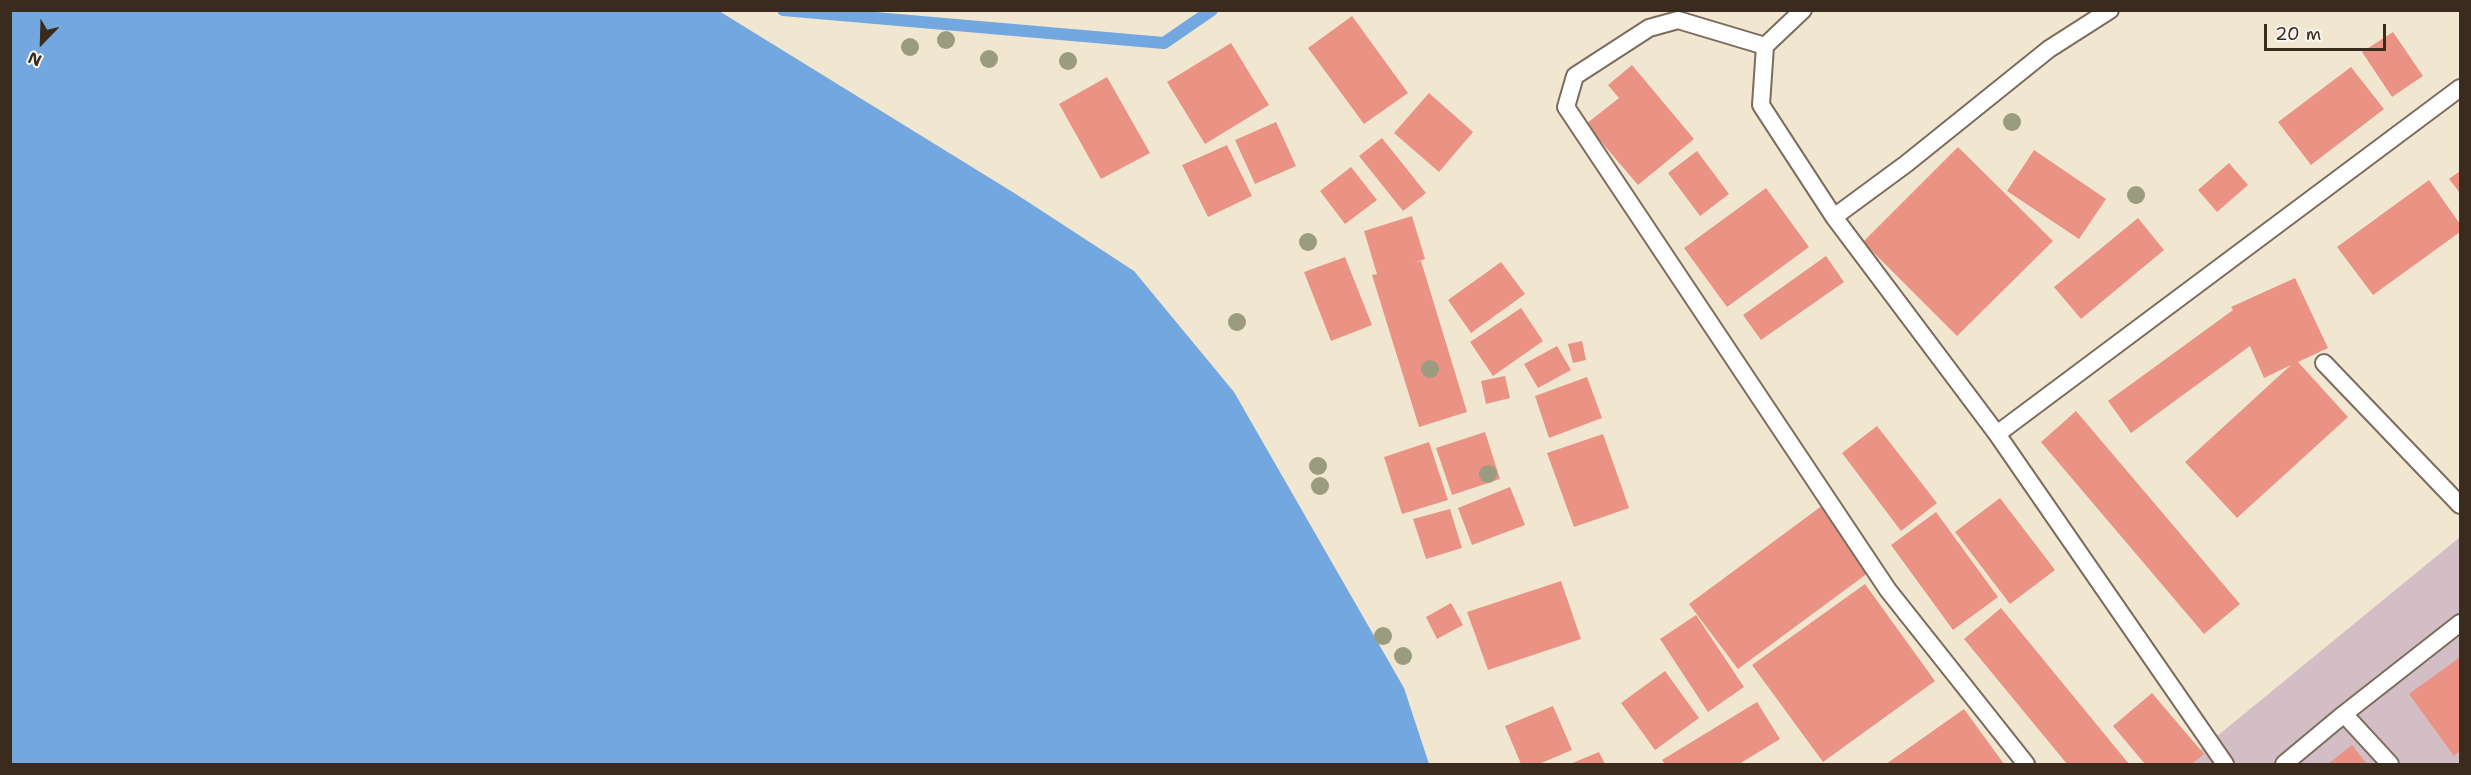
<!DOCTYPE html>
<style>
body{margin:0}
#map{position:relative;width:2471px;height:775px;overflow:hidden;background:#f1e7d1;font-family:"Shantell Sans",sans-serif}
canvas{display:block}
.frame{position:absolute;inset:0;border:12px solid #3b2a1e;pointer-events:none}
.north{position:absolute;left:12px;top:12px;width:60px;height:60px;-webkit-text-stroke:4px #f6f6f2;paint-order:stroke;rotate:203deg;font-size:16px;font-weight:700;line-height:24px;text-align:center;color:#3b2a1e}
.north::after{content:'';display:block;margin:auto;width:21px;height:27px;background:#3b2a1e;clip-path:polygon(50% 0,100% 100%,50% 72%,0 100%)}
.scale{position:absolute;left:2264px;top:24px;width:122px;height:27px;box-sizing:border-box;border:3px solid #3b2a1e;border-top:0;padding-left:8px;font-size:18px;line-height:21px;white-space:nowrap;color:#3b2a1e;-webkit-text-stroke:4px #f6f6f2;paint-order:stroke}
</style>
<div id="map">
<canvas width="2471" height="775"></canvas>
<div class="frame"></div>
<div class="north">N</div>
<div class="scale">20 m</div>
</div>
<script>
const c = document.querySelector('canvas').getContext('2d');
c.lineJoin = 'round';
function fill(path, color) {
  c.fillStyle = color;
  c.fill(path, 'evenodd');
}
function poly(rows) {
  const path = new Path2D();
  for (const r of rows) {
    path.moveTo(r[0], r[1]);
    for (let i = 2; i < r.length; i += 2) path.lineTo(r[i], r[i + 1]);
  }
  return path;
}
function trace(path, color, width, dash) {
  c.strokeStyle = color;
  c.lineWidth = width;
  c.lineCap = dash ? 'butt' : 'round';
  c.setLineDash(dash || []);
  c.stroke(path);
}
fill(poly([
 [2460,537,2460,764,2183,764]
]), '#d2bec4');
fill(poly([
 [10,11,719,11,1019,196,1134,271,1234,392,1404,688,1429,764,11,764]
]), '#73a7e0');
trace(poly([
 [783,10,1164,43,1212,10]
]), '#73a7e0', 12);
fill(poly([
 [1352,16,1408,93,1364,124,1308,48],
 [2393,32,2423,76,2392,97,2362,52],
 [1231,43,1269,105,1205,144,1167,82],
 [1632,65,1694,139,1638,185,1586,124,1619,98,1608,85],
 [2351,67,2384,109,2311,165,2278,122],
 [1107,77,1150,153,1101,179,1059,104],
 [1429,93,1473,132,1439,172,1394,133],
 [1276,122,1296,166,1255,184,1235,140],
 [1382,138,1426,193,1403,211,1359,156],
 [1227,145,1252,196,1208,217,1182,165],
 [1958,147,2053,241,1957,336,1863,242],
 [2034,150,2106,199,2079,239,2007,191],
 [1697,151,1729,194,1700,216,1668,173],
 [2229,163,2248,185,2217,212,2198,190],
 [1351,167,1377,200,1345,224,1320,191],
 [2460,171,2460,193,2449,179],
 [2429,180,2460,224,2460,232,2373,295,2337,247],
 [1766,188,1809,247,1727,307,1684,248],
 [1412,216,1425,259,1413,263,1421,261,1467,412,1419,427,1372,275,1377,274,1364,231],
 [2138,218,2164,250,2081,319,2054,287],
 [1826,256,1844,282,1761,340,1743,315],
 [1345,257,1372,325,1331,341,1304,272],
 [1501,262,1525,294,1471,333,1448,300],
 [2295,278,2328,348,2298,362,2348,417,2237,518,2185,462,2291,365,2264,378,2250,346,2131,433,2108,401,2233,310,2231,307],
 [1521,308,1543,341,1493,376,1470,342],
 [1582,341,1586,360,1573,363,1568,344],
 [1557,346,1571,370,1538,388,1524,364],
 [1505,376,1510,398,1486,404,1481,381],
 [1587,377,1602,418,1549,438,1535,396],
 [2076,411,2240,604,2204,634,2041,442],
 [1877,426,1937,503,1901,531,1842,453],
 [1485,432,1500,479,1452,495,1436,448],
 [1603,434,1629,508,1574,527,1547,453],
 [1429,442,1448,500,1402,514,1384,457],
 [1510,487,1525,525,1472,545,1458,508],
 [2000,498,2055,570,2010,604,1955,532],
 [1823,505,1872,570,1738,669,1689,604],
 [1450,509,1462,548,1426,559,1413,519],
 [1936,512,1998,597,1953,630,1891,545],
 [1561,581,1581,639,1488,670,1467,612],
 [1865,584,1935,681,1823,762,1752,665],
 [1451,603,1463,625,1437,639,1426,617],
 [2001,608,2129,764,2067,764,1964,639],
 [1696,615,1744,687,1708,712,1660,639],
 [2460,657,2460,751,2454,756,2409,694],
 [1665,671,1699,718,1655,750,1621,703],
 [2152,693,2204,754,2192,764,2145,764,2113,726],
 [1757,702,1780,739,1739,764,1665,764,1662,760],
 [1553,706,1572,750,1539,764,1521,764,1505,726],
 [1964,709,2004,764,1886,764],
 [2352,745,2367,764,2328,764],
 [1599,752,1605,764,1570,764]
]), '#ea9384');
const lane = poly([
 [1803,10,1765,46,1761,105,1834,217,1997,434,2225,764],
 [1765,46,1678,20,1649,28,1575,76,1566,107,1888,590,2026,764],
 [1834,217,1906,164,2049,49,2110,10],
 [2324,363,2460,505],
 [1997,434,2460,88],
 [2344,714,2390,764],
 [2284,764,2344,714,2460,623]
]);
trace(lane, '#7b6c5d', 20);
trace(lane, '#fff', 16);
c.fillStyle = '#9b9b80';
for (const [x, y] of [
 [946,40],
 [910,47],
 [989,59],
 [1068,61],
 [2012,122],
 [2136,195],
 [1308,242],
 [1237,322],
 [1430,369],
 [1318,466],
 [1488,474],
 [1320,486],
 [1383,636],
 [1403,656]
]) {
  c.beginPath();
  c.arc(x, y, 9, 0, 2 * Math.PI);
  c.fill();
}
</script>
